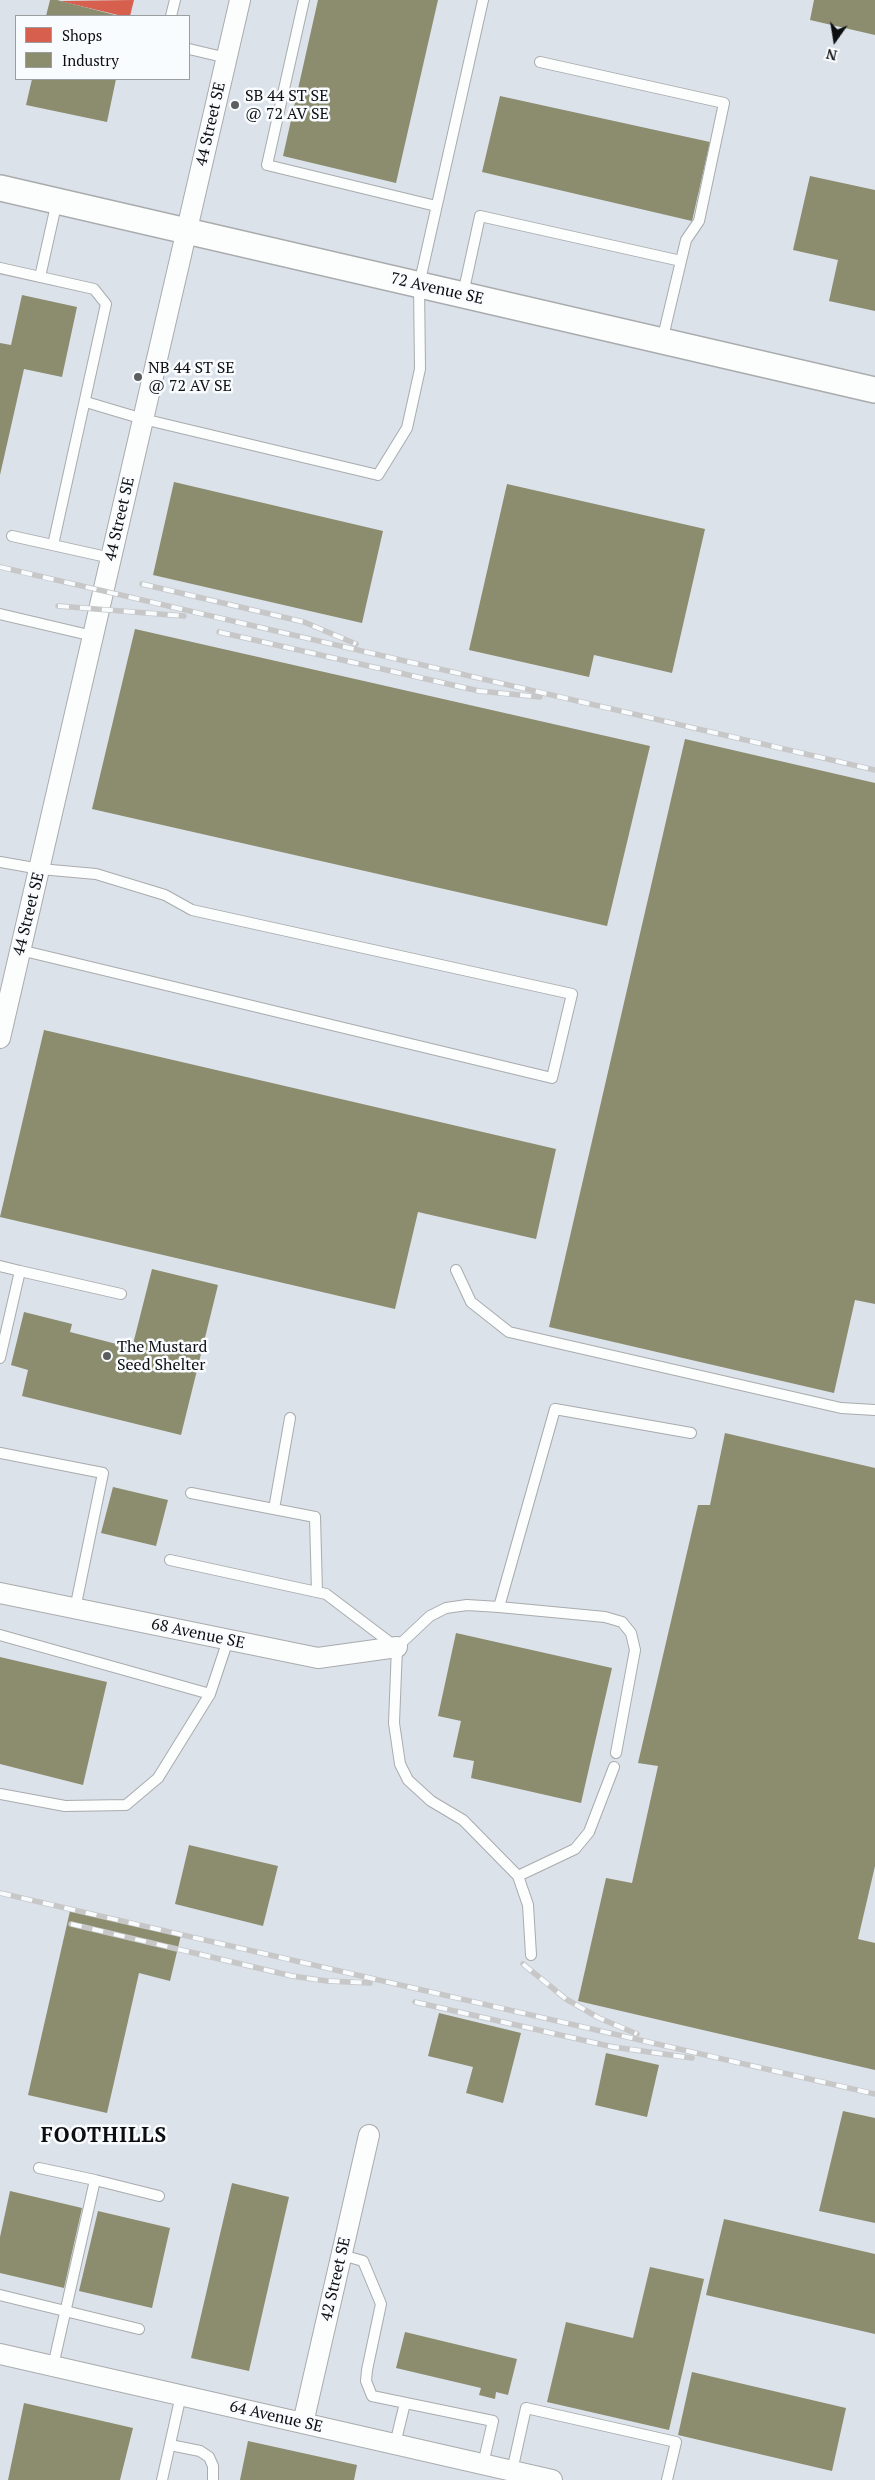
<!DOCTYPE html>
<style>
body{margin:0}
#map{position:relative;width:875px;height:2480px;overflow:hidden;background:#eceff2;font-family:"PT Serif",serif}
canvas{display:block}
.legend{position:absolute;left:15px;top:15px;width:175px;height:65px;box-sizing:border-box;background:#f9fcff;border:1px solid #9b9d9f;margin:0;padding:6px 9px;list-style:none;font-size:15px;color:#0d0e10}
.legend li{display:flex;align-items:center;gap:10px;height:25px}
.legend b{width:25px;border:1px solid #9b9d9f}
.north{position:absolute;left:810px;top:15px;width:50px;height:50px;-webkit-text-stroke:4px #f9fcff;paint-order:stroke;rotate:193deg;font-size:14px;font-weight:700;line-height:20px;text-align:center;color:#0d0e10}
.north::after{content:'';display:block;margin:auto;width:18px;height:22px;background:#0d0e10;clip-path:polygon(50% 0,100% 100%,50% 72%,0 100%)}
</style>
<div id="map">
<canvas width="875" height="2480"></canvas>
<ul class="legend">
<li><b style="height:14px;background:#d6604d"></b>Shops</li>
<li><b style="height:14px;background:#8c8c6e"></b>Industry</li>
</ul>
<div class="north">N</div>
</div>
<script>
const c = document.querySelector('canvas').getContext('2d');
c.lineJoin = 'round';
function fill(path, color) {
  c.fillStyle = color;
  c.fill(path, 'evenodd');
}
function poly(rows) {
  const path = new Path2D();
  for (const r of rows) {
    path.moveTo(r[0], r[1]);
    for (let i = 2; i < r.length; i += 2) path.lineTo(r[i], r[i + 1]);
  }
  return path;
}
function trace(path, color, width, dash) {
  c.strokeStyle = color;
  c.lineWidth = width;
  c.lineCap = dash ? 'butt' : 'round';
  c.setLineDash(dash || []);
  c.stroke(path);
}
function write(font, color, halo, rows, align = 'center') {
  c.font = font + ' "PT Serif",serif';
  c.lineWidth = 5;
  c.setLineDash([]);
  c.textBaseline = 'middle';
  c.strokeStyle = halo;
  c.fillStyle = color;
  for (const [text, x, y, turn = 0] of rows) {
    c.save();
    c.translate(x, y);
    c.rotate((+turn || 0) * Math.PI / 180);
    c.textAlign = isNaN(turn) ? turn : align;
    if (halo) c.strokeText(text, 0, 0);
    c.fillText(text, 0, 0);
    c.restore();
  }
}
fill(poly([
 [0,0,875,0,875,2480,0,2480],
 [16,16,189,16,189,79,16,79]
]), '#dbe2ea');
fill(poly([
 [134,0,130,16,122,16,60,1]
]), '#d6604d');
fill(poly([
 [50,0,57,0,119,16,46,16],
 [318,0,438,0,396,183,283,156],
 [814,0,875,0,875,35,810,20],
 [32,79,116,79,107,122,26,105],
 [500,96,710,142,692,221,482,172],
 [810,176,875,190,875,311,829,301,838,260,793,250],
 [22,295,77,307,62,377,24,369,0,475,0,343,11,345],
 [174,482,383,531,362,623,153,575],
 [507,484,705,529,672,673,594,655,589,677,469,650],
 [135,629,650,746,607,926,92,809],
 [685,739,875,783,875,1304,855,1300,834,1393,549,1327],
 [44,1030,556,1149,536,1239,418,1212,395,1309,0,1217],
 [152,1269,218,1285,181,1435,22,1396,28,1370,11,1365,24,1312,72,1324,70,1332,132,1348],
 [725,1433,875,1468,875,1866,858,1939,875,1943,875,2070,578,2001,606,1878,632,1883,658,1766,638,1763,698,1505,710,1505],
 [113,1487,168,1500,156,1546,101,1533],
 [456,1633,612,1668,581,1803,471,1778,474,1761,453,1757,461,1721,438,1716],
 [0,1657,107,1682,83,1785,0,1764],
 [189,1845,278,1866,263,1926,175,1904],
 [70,1911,181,1935,170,1981,139,1973,107,2113,28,2095],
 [439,2013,521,2033,503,2103,466,2093,473,2067,428,2056],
 [606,2053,659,2065,647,2117,595,2105],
 [843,2111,875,2118,875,2223,819,2211],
 [232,2183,289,2197,249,2371,191,2358],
 [10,2191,82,2208,64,2288,0,2273,0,2237],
 [98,2211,170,2228,152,2308,79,2291],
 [724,2219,875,2254,875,2334,706,2295],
 [650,2267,704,2279,669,2430,547,2402,566,2322,633,2338],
 [405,2332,517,2359,508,2395,496,2392,495,2399,479,2395,481,2388,396,2368],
 [692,2372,846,2408,832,2471,678,2435],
 [24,2403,133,2428,120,2480,8,2480],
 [248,2441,357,2465,354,2480,240,2480]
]), '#8c8c6e');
const service = poly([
 [304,0,267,165,436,206],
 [171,16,175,0],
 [189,49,227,58],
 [540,62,724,103,699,221,686,240,681,261],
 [0,268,94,289,106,304,53,545],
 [40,277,57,201],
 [463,294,480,216,681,261,662,341],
 [86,402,143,419,378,475,407,428,420,369,419,285,483,0],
 [12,536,111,558],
 [0,614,93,636],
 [0,862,40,869,96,874,165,895,192,910,572,994,552,1078,20,950],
 [0,1266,20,1271],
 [456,1270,471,1302,509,1332,841,1408,875,1410],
 [0,1358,20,1271,121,1294],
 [0,1453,103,1473,75,1609],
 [191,1493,315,1517,317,1592],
 [274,1509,290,1418],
 [170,1560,326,1594,396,1647],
 [499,1607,605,1617,622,1622,631,1633,635,1650,616,1753],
 [0,1635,210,1694],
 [0,1794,65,1806,126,1805,158,1778,210,1694,228,1640],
 [518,1876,575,1849,589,1832,614,1767],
 [531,1955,528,1905,518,1876,463,1820,431,1801,408,1780,400,1764,394,1723,397,1647,430,1616,446,1608,467,1605,499,1607,555,1409,691,1433],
 [39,2168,95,2180,53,2366],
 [95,2180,159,2196],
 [342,2255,363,2261,381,2304,367,2370,366,2381,372,2396,493,2421,483,2464],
 [0,2295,139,2329],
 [395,2444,405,2403],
 [170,2445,200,2451,209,2457,213,2466,213,2480],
 [512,2471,526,2408,676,2442,667,2480],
 [162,2480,181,2395]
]);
const minor = poly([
 [0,1038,240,0],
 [0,1593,318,1658,397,1647],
 [0,2354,552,2480],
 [303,2423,369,2135]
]);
const tertiary = poly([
 [0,188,875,390]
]);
trace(service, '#a9abad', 12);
trace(minor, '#a9abad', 22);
trace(tertiary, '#a9abad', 28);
trace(service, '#fcfdfd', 10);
trace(minor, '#fcfdfd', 20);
trace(tertiary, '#fcfdfd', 25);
const rail = poly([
 [0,567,875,770],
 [142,584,304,622,356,644],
 [58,606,184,616],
 [219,632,479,691,540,697],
 [0,1893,875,2094],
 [71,1924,292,1976,327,1981,370,1983],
 [523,1964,566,1999,599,2018,637,2034],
 [415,2002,613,2047,692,2058]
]);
trace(rail, '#c7c7c8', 5.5);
trace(rail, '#f9fcff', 4, [11]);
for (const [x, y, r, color] of [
 [235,105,5,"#5b5d5f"],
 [138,377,5,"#5b5d5f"],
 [107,1356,5,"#5b5d5f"]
]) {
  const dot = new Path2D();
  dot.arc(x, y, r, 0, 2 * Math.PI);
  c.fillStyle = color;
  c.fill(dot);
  trace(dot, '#f9fcff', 2);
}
write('16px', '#0d0e10', '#f9fcff', [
 ["SB 44 ST SE",245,96],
 ["@ 72 AV SE",245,114],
 ["NB 44 ST SE",148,368],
 ["@ 72 AV SE",148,386],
 ["The Mustard",117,1347],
 ["Seed Shelter",117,1365]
], 'left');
write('16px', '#0d0e10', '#f9fcff', [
 ["44 Street SE",211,124,-77],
 ["72 Avenue SE",437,289,13],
 ["44 Street SE",120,519,-77],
 ["44 Street SE",29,914,-76],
 ["68 Avenue SE",198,1634,12],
 ["42 Street SE",336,2279,-77],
 ["64 Avenue SE",276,2417,13]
]);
c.letterSpacing = '1px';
write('bold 21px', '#0d0e10', '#f9fcff', [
 ["FOOTHILLS",104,2136]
]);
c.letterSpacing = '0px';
</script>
